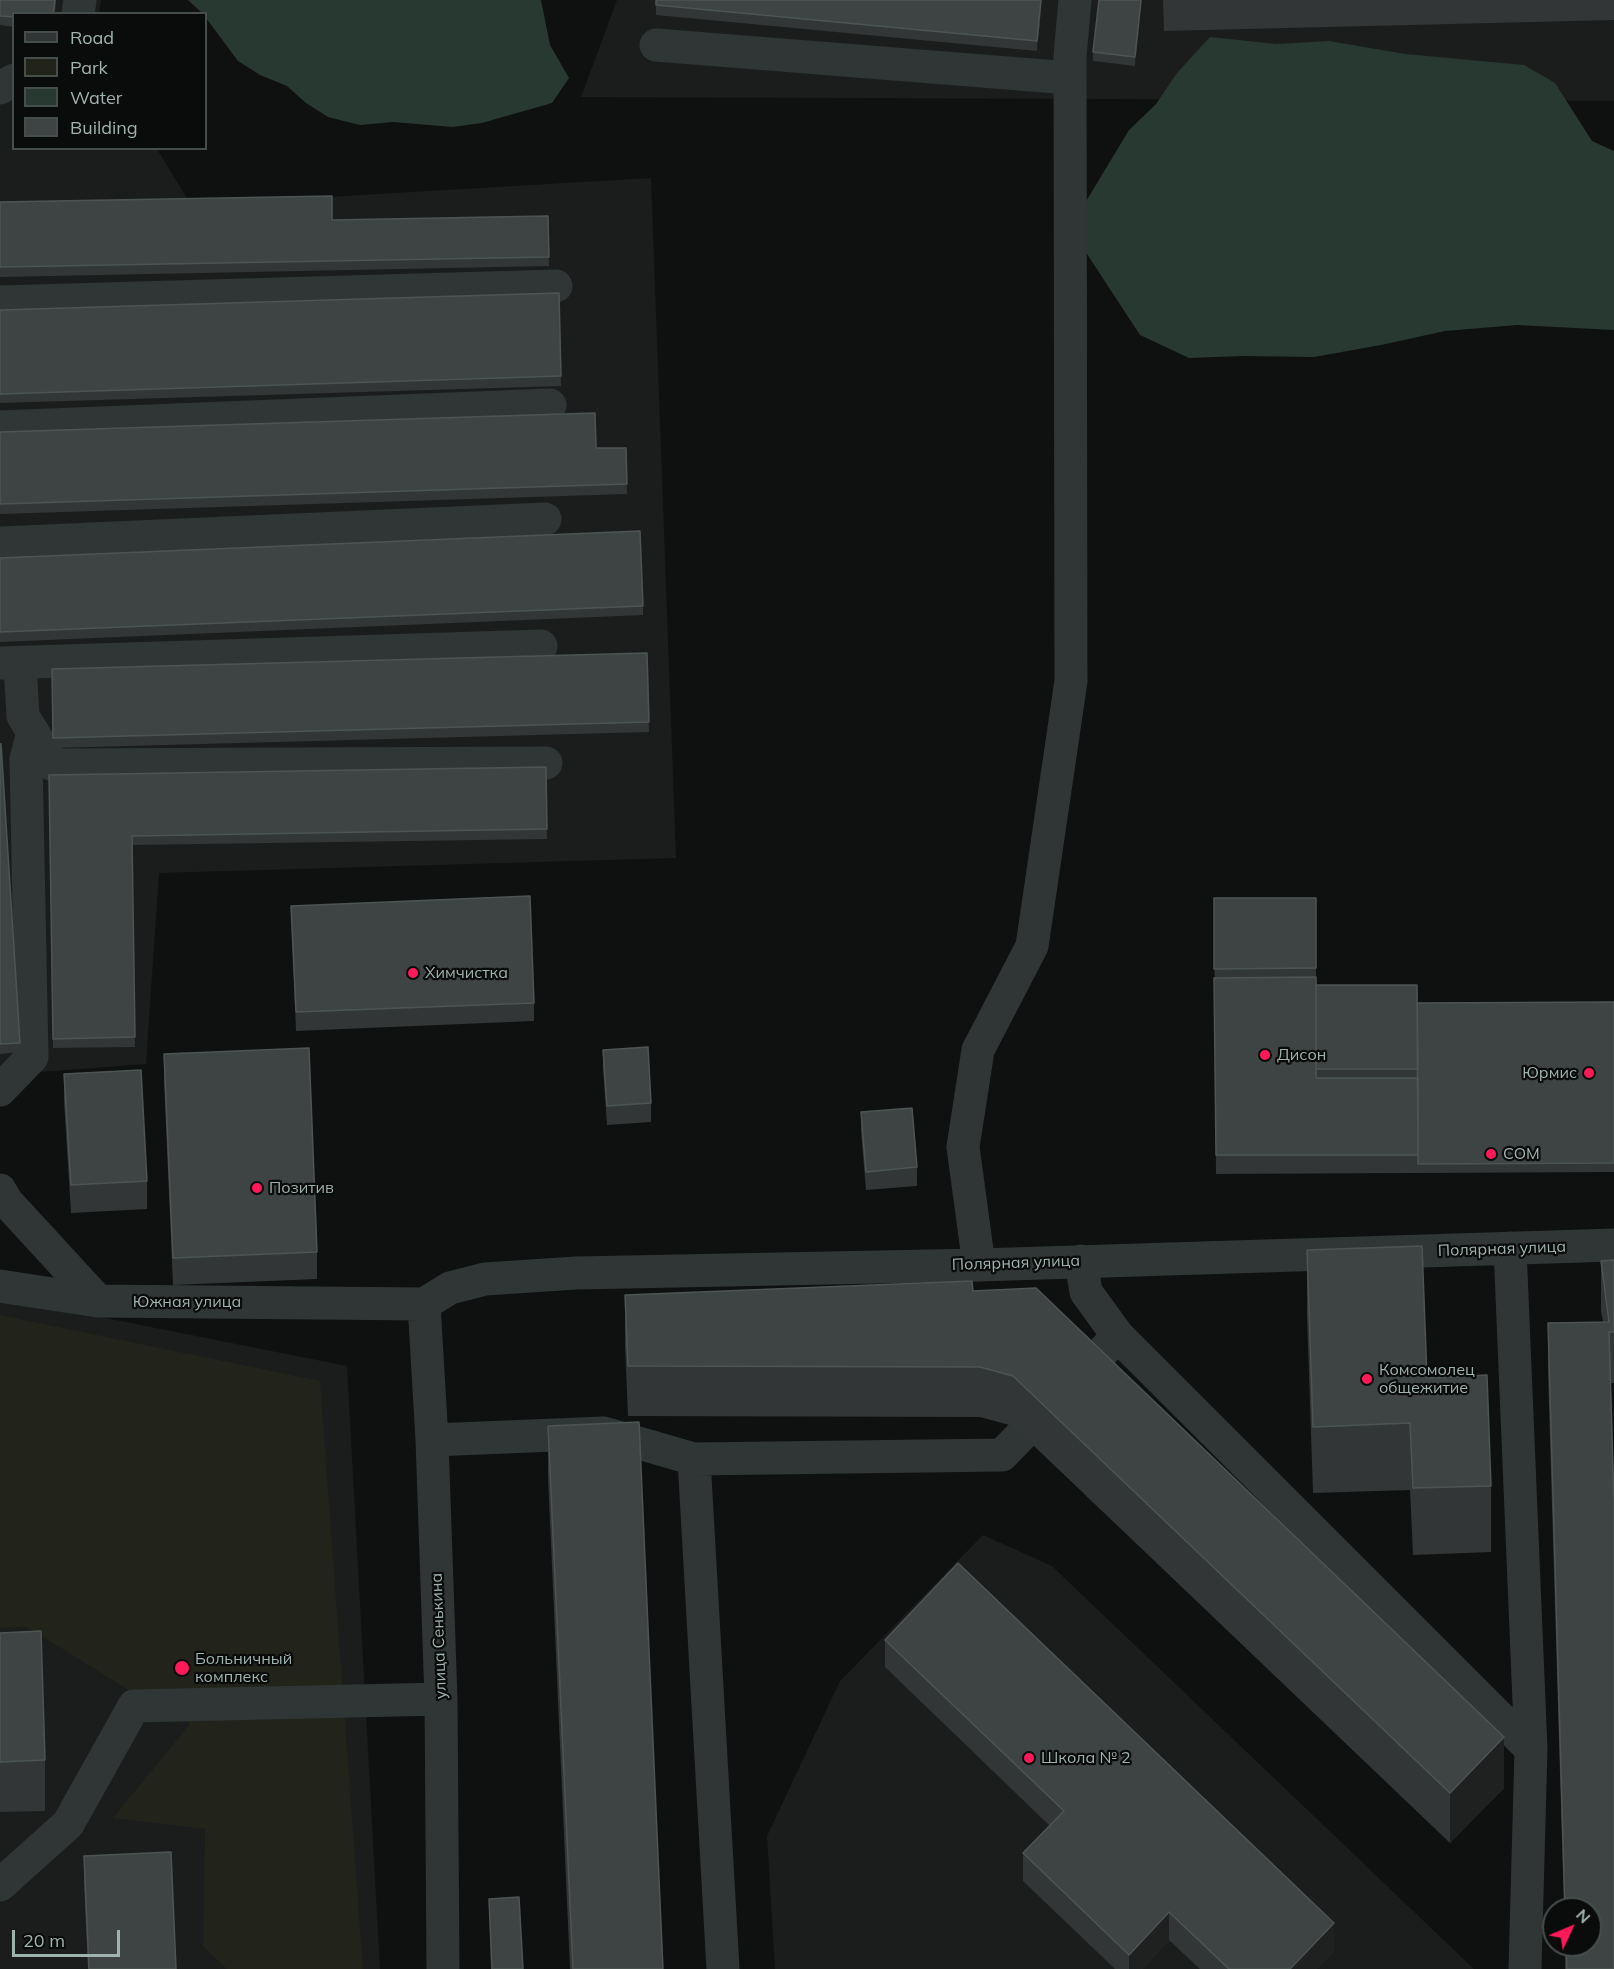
<!DOCTYPE html>
<meta charset="utf-8">
<style>
body{margin:0}
#map{position:relative;width:1614px;height:1969px;overflow:hidden;background:#0f1010;font-family:Mulish,sans-serif}
canvas{display:block}
.legend{position:absolute;left:12px;top:12px;width:195px;height:138px;box-sizing:border-box;background:#0a0b0b;border:2px solid #464e4c;margin:0;padding:8px 10px;list-style:none;font-size:18px;color:#9fb3ae}
.legend li{display:flex;align-items:center;gap:12px;height:30px}
.legend b{width:30px;border:2px solid #464e4c}
.north{position:absolute;left:1542px;top:1897px;width:60px;height:60px;box-sizing:border-box;background:#0a0b0b;border:2px solid #464e4c;border-radius:50%;rotate:46deg;font-size:16px;font-weight:700;line-height:24px;text-align:center;color:#9fb3ae}
.north::after{content:'';display:block;margin:auto;width:21px;height:27px;background:#fe1959;clip-path:polygon(50% 0,100% 100%,50% 72%,0 100%)}
.scale{position:absolute;left:12px;top:1930px;width:108px;height:27px;box-sizing:border-box;border:3px solid #9fb3ae;border-top:0;padding-left:8px;font-size:18px;line-height:21px;white-space:nowrap;color:#9fb3ae;-webkit-text-stroke:4px #0a0b0b;paint-order:stroke}
</style>
<div id="map">
<canvas width="1614" height="1969"></canvas>
<ul class="legend">
<li><b style="height:8px;background:#303635"></b>Road</li>
<li><b style="height:16px;background:#22231b"></b>Park</li>
<li><b style="height:16px;background:#283931"></b>Water</li>
<li><b style="height:16px;background:#3e4443"></b>Building</li>
</ul>
<div class="north">N</div>
<div class="scale">20 m</div>
</div>
<script>
const c = document.querySelector('canvas').getContext('2d');
c.lineJoin = 'round';
function fill(path, color) {
  c.fillStyle = color;
  c.fill(path, 'evenodd');
}
function poly(rows) {
  const path = new Path2D();
  for (const r of rows) {
    path.moveTo(r[0], r[1]);
    for (let i = 2; i < r.length; i += 2) path.lineTo(r[i], r[i + 1]);
  }
  return path;
}
function trace(path, color, width, dash) {
  c.strokeStyle = color;
  c.lineWidth = width;
  c.lineCap = dash ? 'butt' : 'round';
  c.setLineDash(dash || []);
  c.stroke(path);
}
function write(font, color, halo, rows, align = 'center') {
  c.font = font + ' Mulish,sans-serif';
  c.lineWidth = 4.5;
  c.setLineDash([]);
  c.textBaseline = 'middle';
  c.strokeStyle = halo;
  c.fillStyle = color;
  for (const [text, x, y, turn = 0] of rows) {
    c.save();
    c.translate(x, y);
    c.rotate((+turn || 0) * Math.PI / 180);
    c.textAlign = isNaN(turn) ? turn : align;
    if (halo) c.strokeText(text, 0, 0);
    c.fillText(text, 0, 0);
    c.restore();
  }
}
fill(poly([
 [0,0,101,0,99,13,14,14,14,148,157,149,191,205,651,178,676,858,159,873,146,1064,0,1075],
 [617,0,1614,0,1614,101,581,97],
 [0,1297,347,1366,380,1969,0,1969],
 [983,1535,1052,1566,1474,1969,775,1969,767,1836,840,1681]
]), '#1b1d1d');
fill(poly([
 [0,1315,320,1381,363,1969,227,1969,203,1946,205,1829,113,1818,190,1724,132,1692,27,1627,0,1628]
]), '#22231b');
fill(poly([
 [188,0,541,0,550,45,569,78,552,103,482,123,453,127,393,122,360,125,328,117,306,103,287,86,260,75,238,61,206,18,206,14,202,13],
 [1210,37,1276,44,1329,41,1405,54,1524,65,1555,83,1592,141,1614,151,1614,330,1517,325,1445,331,1381,345,1314,357,1243,356,1189,358,1140,335,1070,228,1129,130,1156,104,1177,73]
]), '#283931');
trace(poly([
 [78,14,80,0],
 [656,45,1070,78],
 [0,88,14,80],
 [0,302,556,286],
 [0,427,550,405],
 [0,543,545,519],
 [0,663,541,646],
 [20,663,23,716,53,765,546,763],
 [0,1090,32,1057,26,759,33,732],
 [0,1190,7,1202,98,1301,424,1304],
 [1510,1248,1531,1749],
 [1081,1261,1086,1292,1118,1336],
 [979,1265,963,1147,978,1050,1032,946,1071,681,1070,56,1075,0],
 [0,1286,98,1301],
 [424,1304,450,1288,485,1279,576,1273,979,1265,1614,1245],
 [424,1304,432,1440,441,1699,443,1969],
 [432,1440,604,1433,694,1459],
 [0,1885,68,1824,134,1706,441,1699],
 [723,1969,694,1459,1002,1455,1118,1336,1531,1749,1525,1969]
]), '#303635', 33);
fill(poly([
 [0,0,56,0,55,14,14,14,14,27,0,25],
 [656,0,1042,0,1037,51,656,15],
 [1142,0,1135,66,1093,61,1093,52],
 [1163,0,1614,0,1614,20,1164,31],
 [0,202,332,220,548,216,549,266,0,277],
 [559,293,561,386,0,403,0,310],
 [0,432,596,448,626,448,627,494,0,514],
 [0,558,643,606,643,615,0,642],
 [647,653,649,732,53,748,52,669],
 [0,744,20,1043,20,1052,0,1054],
 [546,767,547,839,132,845,135,1047,53,1048,49,775],
 [1214,898,1316,898,1316,985,1417,1003,1614,1002,1614,1172,1216,1174],
 [291,906,534,1003,534,1021,296,1031],
 [603,1050,651,1103,651,1122,607,1125,603,1069],
 [164,1054,317,1252,317,1279,173,1285,164,1082],
 [64,1074,147,1181,147,1209,71,1213,64,1102],
 [861,1112,917,1167,917,1186,866,1190,861,1131],
 [1307,1250,1427,1378,1491,1486,1491,1552,1413,1555,1410,1490,1313,1493,1307,1316],
 [1614,1260,1614,1383,1611,1383,1614,1969,1565,1969,1565,1945,1590,1945,1590,1909,1564,1909,1548,1373,1548,1323,1603,1322,1601,1311,1601,1261],
 [973,1291,1504,1788,1450,1843,1013,1426,980,1417,628,1416,625,1345,625,1295],
 [548,1426,663,1969,570,1969,548,1477],
 [0,1633,45,1760,45,1811,0,1812],
 [885,1640,1334,1951,1316,1969,1200,1969,1169,1940,1142,1969,1115,1969,1023,1881,1023,1853,1050,1826,885,1667],
 [84,1856,176,1969,88,1969,84,1884],
 [489,1899,523,1969,491,1969]
]), '#323636');
fill(poly([
 [1041,0,1042,0,1037,51,1037,41],
 [1141,0,1142,0,1135,66,1135,57],
 [1504,1737,1504,1788,1450,1843,1450,1793],
 [1169,1912,1169,1940,1142,1969,1129,1969,1129,1955],
 [1334,1923,1334,1951,1316,1969,1290,1969]
]), '#1f2121');
const building = poly([
 [0,0,55,0,53,14,14,14,14,17,0,16,0,0],
 [656,0,1041,0,1037,41,656,5,656,0],
 [1099,0,1141,0,1135,57,1093,52,1099,0],
 [332,196,332,220,548,216,549,257,0,267,0,202,332,196],
 [559,293,561,376,0,394,0,310,559,293],
 [595,413,596,448,626,448,627,484,0,504,0,432,595,413],
 [640,531,643,606,0,632,0,558,640,531],
 [647,653,649,722,53,738,52,669,647,653],
 [0,744,1,744,20,1043,0,1044,0,744],
 [546,767,547,829,132,836,135,1037,53,1039,49,775,546,767],
 [530,896,534,1003,296,1012,291,906,530,896],
 [1214,898,1316,898,1316,968,1214,969,1214,898],
 [1316,977,1316,1078,1418,1078,1418,1155,1216,1155,1214,978,1316,977],
 [1316,985,1417,985,1418,1069,1316,1069,1316,985],
 [1614,1002,1614,1163,1418,1164,1417,1003,1614,1002],
 [648,1047,651,1103,607,1106,603,1050,648,1047],
 [309,1048,317,1252,173,1258,164,1054,309,1048],
 [141,1070,147,1181,71,1185,64,1074,141,1070],
 [912,1108,917,1167,866,1172,861,1112,912,1108],
 [1422,1246,1427,1378,1487,1375,1491,1486,1413,1488,1410,1423,1313,1427,1307,1250,1422,1246],
 [1614,1260,1614,1332,1609,1332,1614,1503,1614,1969,1567,1969,1566,1945,1590,1945,1590,1909,1565,1909,1548,1323,1609,1322,1601,1261,1614,1260],
 [972,1281,973,1291,1036,1288,1504,1737,1450,1793,1013,1376,980,1367,628,1366,625,1295,972,1281],
 [639,1422,663,1969,573,1969,548,1426,639,1422],
 [958,1563,1334,1923,1290,1969,1229,1969,1169,1912,1129,1955,1023,1853,1064,1811,885,1640,958,1563],
 [41,1631,45,1760,0,1762,0,1633,41,1631],
 [171,1852,176,1969,89,1969,84,1856,171,1852],
 [519,1897,523,1969,492,1969,489,1899,519,1897]
]);
fill(building, '#3e4443');
trace(building, '#4d5554', 1.5);
for (const [x, y, r, color] of [
 [413,973,6,"#fe1959"],
 [1265,1055,6,"#fe1959"],
 [1589,1073,6,"#fe1959"],
 [1491,1154,6,"#fe1959"],
 [257,1188,6,"#fe1959"],
 [1367,1379,6,"#fe1959"],
 [182,1668,8,"#fe1959"],
 [1029,1758,6,"#fe1959"]
]) {
  const dot = new Path2D();
  dot.arc(x, y, r, 0, 2 * Math.PI);
  c.fillStyle = color;
  c.fill(dot);
  trace(dot, '#0a0b0b', 2);
}
write('16px', '#9fb3ae', '#0a0b0b', [
 ["Химчистка",425,973],
 ["Дисон",1277,1055],
 ["Юрмис",1577,1073,"right"],
 ["СОМ",1503,1154],
 ["Позитив",269,1188],
 ["Комсомолец",1379,1370],
 ["общежитие",1379,1388],
 ["Больничный",195,1659],
 ["комплекс",195,1677],
 ["Школа № 2",1041,1758]
], 'left');
write('16px', '#9fb3ae', '#0a0b0b', [
 ["Полярная улица",1502,1249,-2],
 ["Полярная улица",1016,1263,-2],
 ["Южная улица",187,1302],
 ["улица Сенькина",439,1636,-92]
]);
</script>
